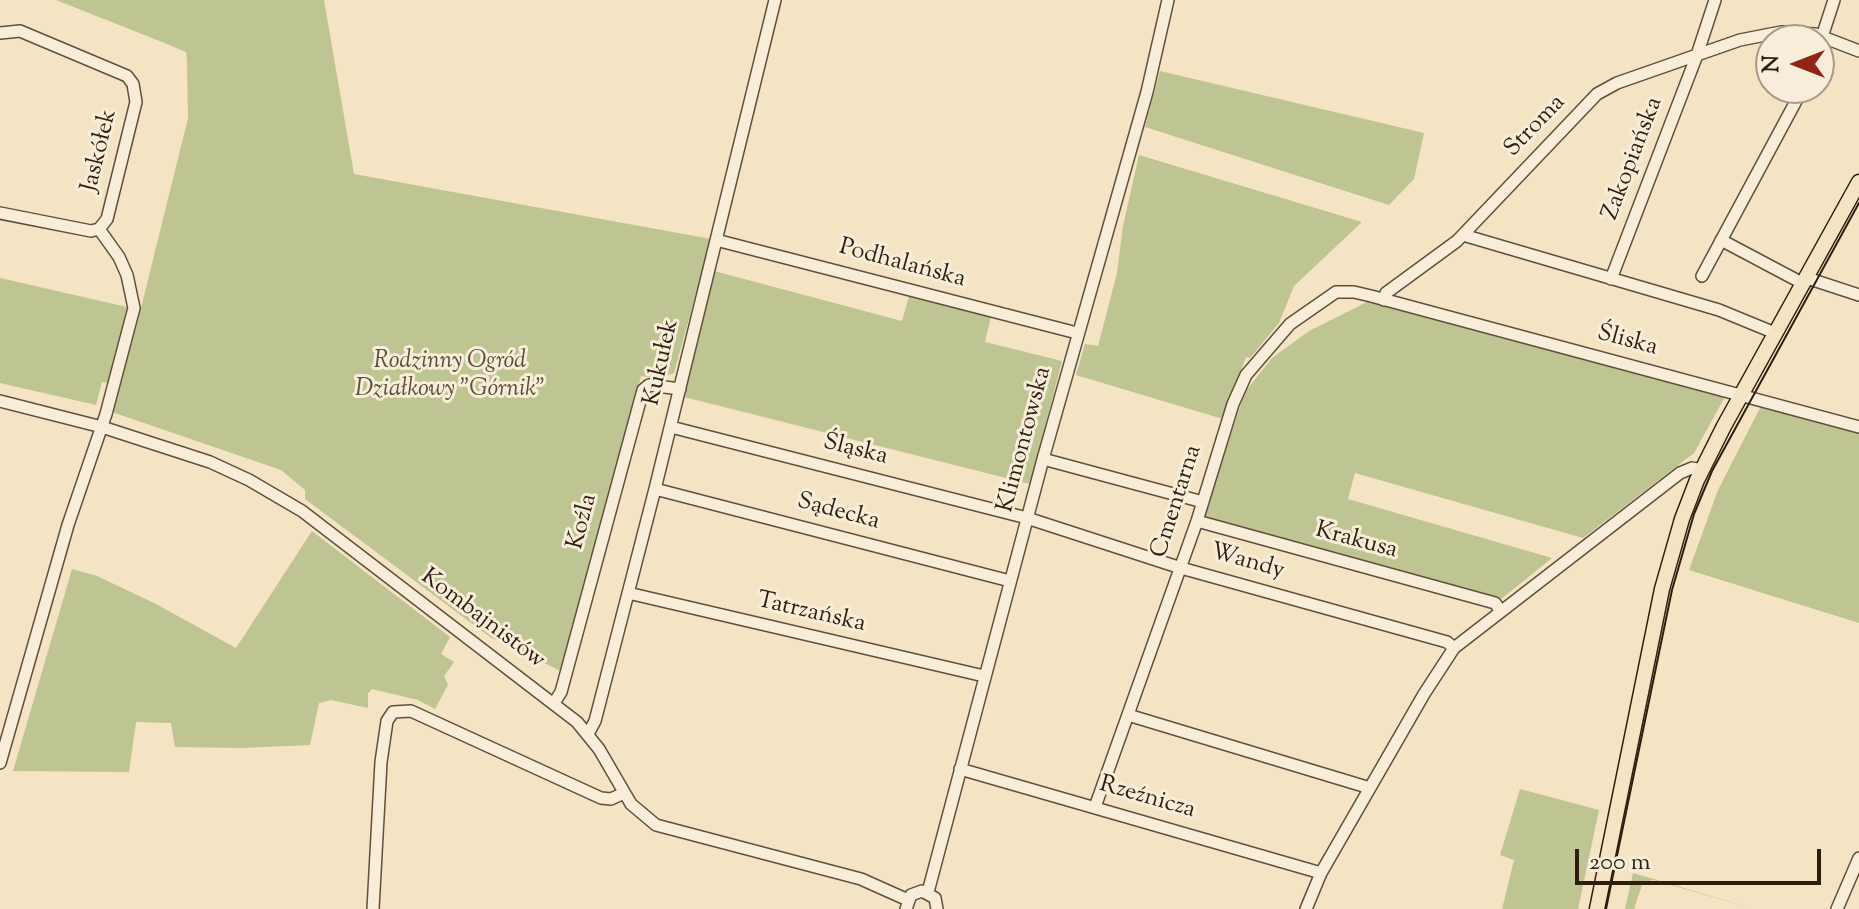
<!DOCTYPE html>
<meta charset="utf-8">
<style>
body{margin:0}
#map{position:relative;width:1859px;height:909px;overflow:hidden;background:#f4e4c4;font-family:"Sorts Mill Goudy",serif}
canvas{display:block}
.north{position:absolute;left:1755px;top:24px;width:80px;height:80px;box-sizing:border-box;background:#f8edd9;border:2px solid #a89a88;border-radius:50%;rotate:270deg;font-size:22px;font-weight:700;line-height:32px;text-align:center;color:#301d0e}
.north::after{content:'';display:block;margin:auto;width:28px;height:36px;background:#8f2418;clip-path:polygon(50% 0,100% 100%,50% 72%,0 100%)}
.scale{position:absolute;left:1575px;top:849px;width:246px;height:36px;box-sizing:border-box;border:4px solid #301d0e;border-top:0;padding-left:10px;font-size:24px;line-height:28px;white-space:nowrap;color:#301d0e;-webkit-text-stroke:6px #f8edd9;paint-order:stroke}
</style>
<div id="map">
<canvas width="1859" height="909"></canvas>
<div class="north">N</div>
<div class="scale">200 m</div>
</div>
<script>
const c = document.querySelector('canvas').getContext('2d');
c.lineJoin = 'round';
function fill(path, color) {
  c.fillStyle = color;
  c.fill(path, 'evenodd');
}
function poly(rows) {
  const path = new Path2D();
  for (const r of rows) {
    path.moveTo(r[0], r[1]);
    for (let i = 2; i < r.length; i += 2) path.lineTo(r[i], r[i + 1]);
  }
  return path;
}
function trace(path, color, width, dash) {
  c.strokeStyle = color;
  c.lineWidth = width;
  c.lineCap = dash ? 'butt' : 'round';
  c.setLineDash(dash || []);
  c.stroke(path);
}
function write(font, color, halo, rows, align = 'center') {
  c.font = font + ' "Sorts Mill Goudy",serif';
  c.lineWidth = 6;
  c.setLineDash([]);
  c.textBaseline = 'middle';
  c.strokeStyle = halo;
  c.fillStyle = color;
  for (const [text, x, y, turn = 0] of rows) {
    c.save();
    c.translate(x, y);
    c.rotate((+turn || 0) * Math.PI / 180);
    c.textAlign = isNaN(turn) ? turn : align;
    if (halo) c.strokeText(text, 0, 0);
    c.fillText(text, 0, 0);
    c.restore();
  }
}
fill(poly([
 [56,0,324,0,354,174,711,239,674,373,658,379,641,376,563,672,490,637,305,499,305,490,281,470,112,412,139,316,188,118,187,60,186,52,172,46],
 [1160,71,1424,133,1414,179,1389,205,1145,127],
 [1139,155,1362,222,1294,286,1279,323,1250,358,1246,357,1223,419,1076,375,1085,344,1098,346,1117,273,1123,226],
 [714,271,902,321,909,296,991,317,985,342,1062,361,1030,484,684,397],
 [0,278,127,307,108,383,102,382,96,405,0,383],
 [1369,301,1479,331,1487,330,1726,395,1694,453,1583,538,1355,473,1348,499,1552,558,1500,600,1353,562,1203,518,1245,392,1272,358,1309,331],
 [1762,404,1859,432,1859,623,1689,570,1718,490],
 [312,531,450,637,441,654,454,662,444,676,448,685,435,709,418,700,372,689,368,693,368,708,331,700,319,703,310,745,242,748,175,747,171,723,136,722,129,772,13,771,72,569,97,576,156,604,236,648],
 [1520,789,1599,810,1578,909,1502,909,1514,860,1500,855],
 [1633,873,1711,896,1755,909,1653,880,1642,885,1634,909,1625,909]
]), '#bec492');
const minor = poly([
 [0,33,20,31,127,76,133,84,136,102,107,219,99,229],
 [1819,46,1834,0],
 [0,213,91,231,99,229,119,257,127,275,134,308,106,414,68,525,0,763],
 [1463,235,1719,310,1775,333],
 [716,240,1077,333],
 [1721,240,1804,284],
 [1702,276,1803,88],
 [1807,278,1859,295],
 [1611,279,1697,55,1740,40,1781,32,1815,34,1859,51],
 [1384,300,1386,293,1457,241,1597,94,1617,83,1697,55,1715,0],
 [0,401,102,427,210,462,249,480,302,511,577,722,599,749,631,804,656,825,861,879,908,900],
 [671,427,1027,518,1181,568,1447,642,1454,648],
 [1043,459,1203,502],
 [655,489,1010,581],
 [1197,521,1495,603,1500,610],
 [628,593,984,676],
 [554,703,561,692,643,390,649,385,680,389],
 [1128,715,1370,788],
 [588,734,595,721,655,489,775,0],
 [960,769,1321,873],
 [1095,807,1197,521,1233,404,1246,375,1290,324,1336,292,1354,292,1371,296,1859,427],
 [928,892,1043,459,1147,92,1168,0],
 [373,909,381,762,387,721,393,712,411,711,601,798,611,799,624,793],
 [906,909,911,895,922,891,935,898,937,909],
 [1306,909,1321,873,1424,694,1454,648,1680,473,1692,468,1702,470],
 [1837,909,1859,858]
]);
const major = poly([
 [1597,909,1662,589,1682,519,1697,480,1724,426,1859,182]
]);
trace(minor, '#614f3c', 14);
trace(major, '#301d0e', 17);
trace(minor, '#f8edd9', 11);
trace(major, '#f4e4c4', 14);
trace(poly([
 [1606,909,1672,590,1694,514,1712,471,1859,203]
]), '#301d0e', 2);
write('24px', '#301d0e', '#f8edd9', [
 ["Stroma",1536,127,-46],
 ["Jaskółek",101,151,-76],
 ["Zakopiańska",1634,159,-69],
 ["Podhalańska",902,265,15],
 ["Śliska",1627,342,15],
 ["Kukułek",663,363,-77],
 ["Klimontowska",1026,440,-75],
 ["Śląska",855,451,14],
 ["Cmentarna",1178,502,-72],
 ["Sądecka",838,513,15],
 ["Koźla",584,522,-75],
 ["Krakusa",1356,542,15],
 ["Wandy",1247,563,16],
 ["Tatrzańska",811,614,13],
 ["Kombajnistów",482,620,37],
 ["Rzeźnicza",1147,799,16]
]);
write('italic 24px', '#5b4f36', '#f8edd9', [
 ["Rodzinny Ogród",450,363],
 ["Działkowy \"Górnik\"",450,391]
]);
</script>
